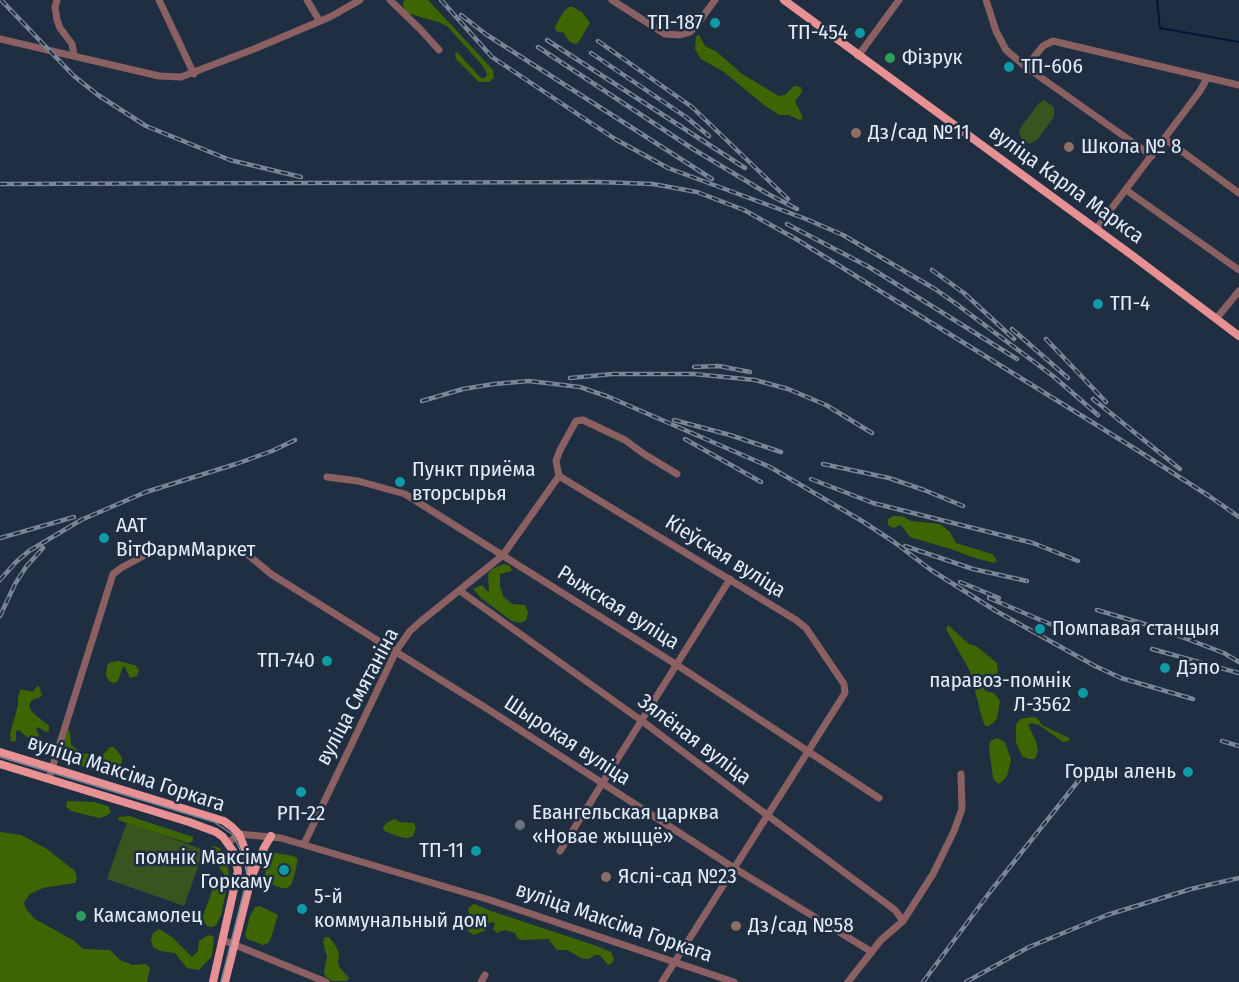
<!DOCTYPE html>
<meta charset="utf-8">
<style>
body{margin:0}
canvas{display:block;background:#1f2e40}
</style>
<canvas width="1239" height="982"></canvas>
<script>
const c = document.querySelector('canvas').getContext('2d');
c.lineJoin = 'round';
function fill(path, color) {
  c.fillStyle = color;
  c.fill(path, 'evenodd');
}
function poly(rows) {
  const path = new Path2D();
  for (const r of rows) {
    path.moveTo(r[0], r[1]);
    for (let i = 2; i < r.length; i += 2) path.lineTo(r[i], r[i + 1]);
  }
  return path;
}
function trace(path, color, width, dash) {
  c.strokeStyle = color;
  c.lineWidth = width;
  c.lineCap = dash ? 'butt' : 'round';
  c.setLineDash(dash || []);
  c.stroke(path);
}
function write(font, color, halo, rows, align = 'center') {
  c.font = font + ' "Fira Sans Condensed",sans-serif';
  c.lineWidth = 5;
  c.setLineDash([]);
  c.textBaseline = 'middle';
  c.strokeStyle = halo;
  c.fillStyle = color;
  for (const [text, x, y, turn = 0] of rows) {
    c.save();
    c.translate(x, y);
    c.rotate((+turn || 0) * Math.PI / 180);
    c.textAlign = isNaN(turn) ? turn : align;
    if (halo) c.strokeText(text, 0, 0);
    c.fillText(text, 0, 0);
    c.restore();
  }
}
fill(poly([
 [1044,100,1054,107,1054,117,1037,140,1029,144,1021,138,1019,133,1021,127,1038,104],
 [127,822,204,850,184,906,107,879]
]), '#3a5420');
fill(poly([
 [405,0,428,0,493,70,494,78,489,82,479,82,456,59,455,54,457,52,481,78,485,78,487,74,482,65,447,26,438,22,407,13,404,9,403,2],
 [569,7,573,7,582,12,590,23,578,43,574,44,569,41,564,33,556,31,555,27,564,11],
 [699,35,705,46,717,52,742,74,779,96,785,95,794,86,801,87,802,92,795,101,803,118,800,120,788,115,779,115,764,105,724,72,701,59,695,49,696,36],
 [893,516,902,516,911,521,940,524,950,532,956,543,992,554,997,560,994,563,975,558,954,550,910,537,901,525,893,528,888,525,888,519],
 [504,564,510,566,512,571,500,574,500,586,503,596,512,604,525,605,528,613,526,620,521,623,512,621,481,598,473,589,482,585,489,593,488,574,492,569],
 [948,625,969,644,976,646,997,663,998,672,993,678,985,680,983,685,985,691,994,693,1000,701,997,719,989,726,985,726,982,718,970,671,946,629],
 [118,661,135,665,139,670,137,676,130,678,125,667,123,667,118,681,113,683,109,681,106,676,107,666,109,663],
 [39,686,42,695,40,697,31,701,29,706,32,712,49,726,49,731,46,732,38,727,36,730,39,736,33,738,27,737,19,730,16,731,16,740,14,742,11,741,10,734,18,705,18,696,21,689,33,692,36,687],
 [1032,717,1037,718,1042,725,1069,738,1069,741,1063,742,1039,725,1031,723,1028,725,1036,741,1038,751,1035,759,1028,759,1022,756,1016,742,1016,725,1020,719],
 [68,729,70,732,71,745,82,753,102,756,110,747,114,747,122,757,121,768,116,773,107,775,63,760,60,755,61,745,65,730],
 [997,738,1005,742,1011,760,1007,776,1002,782,998,784,993,778,989,749,990,741],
 [67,801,94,802,108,806,111,812,106,816,99,818,71,811,66,807],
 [129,816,193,837,193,841,188,843,118,820,119,817],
 [395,819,400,822,414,823,416,828,413,836,408,838,400,837,384,831,383,827,388,822],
 [0,832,21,835,47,849,75,871,77,879,75,883,43,888,30,894,24,902,26,909,35,919,73,940,83,949,110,950,120,960,133,965,146,964,150,968,147,982,0,982],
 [213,846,220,848,227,860,229,877,221,915,217,924,213,927,207,926,202,919,216,880,223,881,225,876,209,851],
 [276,853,294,856,298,859,294,877,291,885,287,888,281,888,271,884,266,881,264,877,271,854],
 [474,904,491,911,594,945,611,952,614,959,612,963,608,965,600,955,595,955,589,959,583,959,567,950,557,950,548,939,522,940,517,938,515,933,505,930,497,933,493,930,495,924,493,922,489,923,486,930,474,935,469,932,466,926,470,919,468,908],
 [260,906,278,915,271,938,268,943,263,945,247,939,245,935,250,916,255,907],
 [159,929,172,937,192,957,198,951,199,941,208,935,214,937,212,956,199,970,187,968,175,953,160,951,153,947,151,940,153,933],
 [325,937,329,937,335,945,339,953,338,963,340,968,349,978,347,981,332,981,325,976,324,971,327,957,323,942]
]), '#3d6603');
trace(poly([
 [1157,0,1160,28,1239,42]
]), '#001639', 2);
trace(poly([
 [57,0,55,7,57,20,60,28,72,44,74,55],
 [159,0,194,74],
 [307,0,319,20],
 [390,0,420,29,439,50],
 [612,0,665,34,680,35,690,32,696,26,715,0],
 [986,0,996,31,1006,50,1026,67,1152,156],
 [0,39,159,76,181,77,254,49,330,17,360,0],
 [858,56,899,0],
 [1026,67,1043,46,1053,41,1239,85],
 [1165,139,1239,193],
 [1126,190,1239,270],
 [1096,229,1200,91,1207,78],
 [1216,319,1239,291],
 [559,476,796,620,806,628,844,684,845,693,662,982],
 [559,476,556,461,560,450,576,421,583,420,625,440,644,454,677,474],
 [327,477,358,481,405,494,677,665,879,798],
 [247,554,271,574,486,708,734,868,872,952],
 [460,591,642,721,767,815,895,910,903,921],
 [49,778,113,574,121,568,156,549],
 [228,843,239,834,281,838,490,900,734,982],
 [304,844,396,651,410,631,420,622,503,555,559,476],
 [560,851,730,579],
 [223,940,326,982],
 [481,982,485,975],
 [848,982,881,940,903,921,933,874,954,831,962,809,961,774]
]), '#8b6062', 7);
trace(poly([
 [784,0,1133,256,1239,336],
 [0,752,224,821,232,827,239,834,247,854,251,879,225,982],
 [0,764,189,822,216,832,223,837,233,851,238,871,213,982],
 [252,876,264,848,271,836]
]), '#e89195', 8);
trace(poly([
 [0,757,214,822,232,834,243,855,247,868,246,883,221,982]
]), '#798695', 1.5);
const rail = poly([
 [1,0,74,76,98,95,146,126,230,160,301,177],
 [441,0,492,57,615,139,668,168,806,219,843,235,935,289,955,303,1053,376,1098,415],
 [461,15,487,35,712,179],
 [547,40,745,168],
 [598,41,692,107,788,199],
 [538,47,693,149,768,194,797,209],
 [591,53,686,117,709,136],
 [0,184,598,182,653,184,697,192,744,210,796,239,1137,450,1209,496,1239,517],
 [787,224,869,267,1017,359],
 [932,270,964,293,1014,339],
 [1012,329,1068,378],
 [1046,339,1106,402],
 [694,367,719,366,750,372],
 [570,378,613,374,694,374,755,380,788,389,826,405,872,433],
 [1093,399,1180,469],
 [422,401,463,389,494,384,529,381,580,387,609,397,770,467,862,521,894,542,931,570,996,611,1095,666,1121,678,1193,699],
 [674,420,730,435,781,452],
 [685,439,761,482],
 [823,464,889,478,924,490,963,506],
 [811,479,873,503,1033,543,1078,561],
 [0,538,74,517],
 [905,546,973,569,1027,581],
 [0,580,16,562,29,551,81,520,146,492,236,464,272,451,295,440],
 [960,582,999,598],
 [989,598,1050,624,1080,631],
 [1097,610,1158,628,1224,653,1239,662],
 [0,616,15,584,26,567,43,548],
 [1152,649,1239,673],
 [1222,741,1239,746],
 [923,982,990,892,1079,780],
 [966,982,1029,947,1107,915,1191,889,1239,878]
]);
trace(rail, '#798695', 4.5);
trace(rail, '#1f2e40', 2, [7]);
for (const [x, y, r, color] of [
 [715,23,6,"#0f9aa8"],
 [860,33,6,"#0f9aa8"],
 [890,58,6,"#2e9e5b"],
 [1009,67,6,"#0f9aa8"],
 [856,133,6,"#8d6e63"],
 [1069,147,6,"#8d6e63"],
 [1098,304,6,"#0f9aa8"],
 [400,482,6,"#0f9aa8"],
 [104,538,6,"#0f9aa8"],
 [1040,629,6,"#0f9aa8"],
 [327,661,6,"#0f9aa8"],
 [1165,668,6,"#0f9aa8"],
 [1083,693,6,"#0f9aa8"],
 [1188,772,6,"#0f9aa8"],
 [301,792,6,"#0f9aa8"],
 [520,825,6,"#6b7280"],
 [476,851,6,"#0f9aa8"],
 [284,870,6,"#0f9aa8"],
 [606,877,6,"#8d6e63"],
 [302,909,6,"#0f9aa8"],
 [81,916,6,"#2e9e5b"],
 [736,926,6,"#8d6e63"]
]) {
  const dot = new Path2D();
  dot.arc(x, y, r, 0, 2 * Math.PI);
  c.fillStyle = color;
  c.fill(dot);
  trace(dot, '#1f2e40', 2);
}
write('21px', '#e3edf9', '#1f2e40', [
 ["ТП-187",703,23,"right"],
 ["ТП-454",848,33,"right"],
 ["Фізрук",902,58],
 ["ТП-606",1021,67],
 ["Дз/сад №11",868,133],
 ["Школа № 8",1081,147],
 ["ТП-4",1110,304],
 ["Пункт приёма",412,470],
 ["вторсырья",412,494],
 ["ААТ",116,526],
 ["ВітФармМаркет",116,550],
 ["Помпавая станцыя",1052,629],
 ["ТП-740",315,661,"right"],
 ["Дэпо",1177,668],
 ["паравоз-помнік",1071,681,"right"],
 ["Л-3562",1071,705,"right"],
 ["Горды алень",1176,772,"right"],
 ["Евангельская царква",532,813],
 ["«Новае жыццё»",532,837],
 ["РП-22",301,814,"center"],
 ["ТП-11",464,851,"right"],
 ["помнік Максіму",272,858,"right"],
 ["Горкаму",272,882,"right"],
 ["Яслі-сад №23",618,877],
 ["5-й",314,897],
 ["коммунальный дом",314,921],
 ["Камсамолец",93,916],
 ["Дз/сад №58",748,926]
], 'left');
write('21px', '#e3edf9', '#1f2e40', [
 ["вуліца Карла Маркса",1066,185,36],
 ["Кіеўская вуліца",725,557,32],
 ["Рыжская вуліца",618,608,32],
 ["вуліца Смятаніна",358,697,-62],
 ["Зялёная вуліца",694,740,37],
 ["Шырокая вуліца",567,741,33],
 ["вуліца Максіма Горкага",126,774,18],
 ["вуліца Максіма Горкага",614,923,19]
]);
</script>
